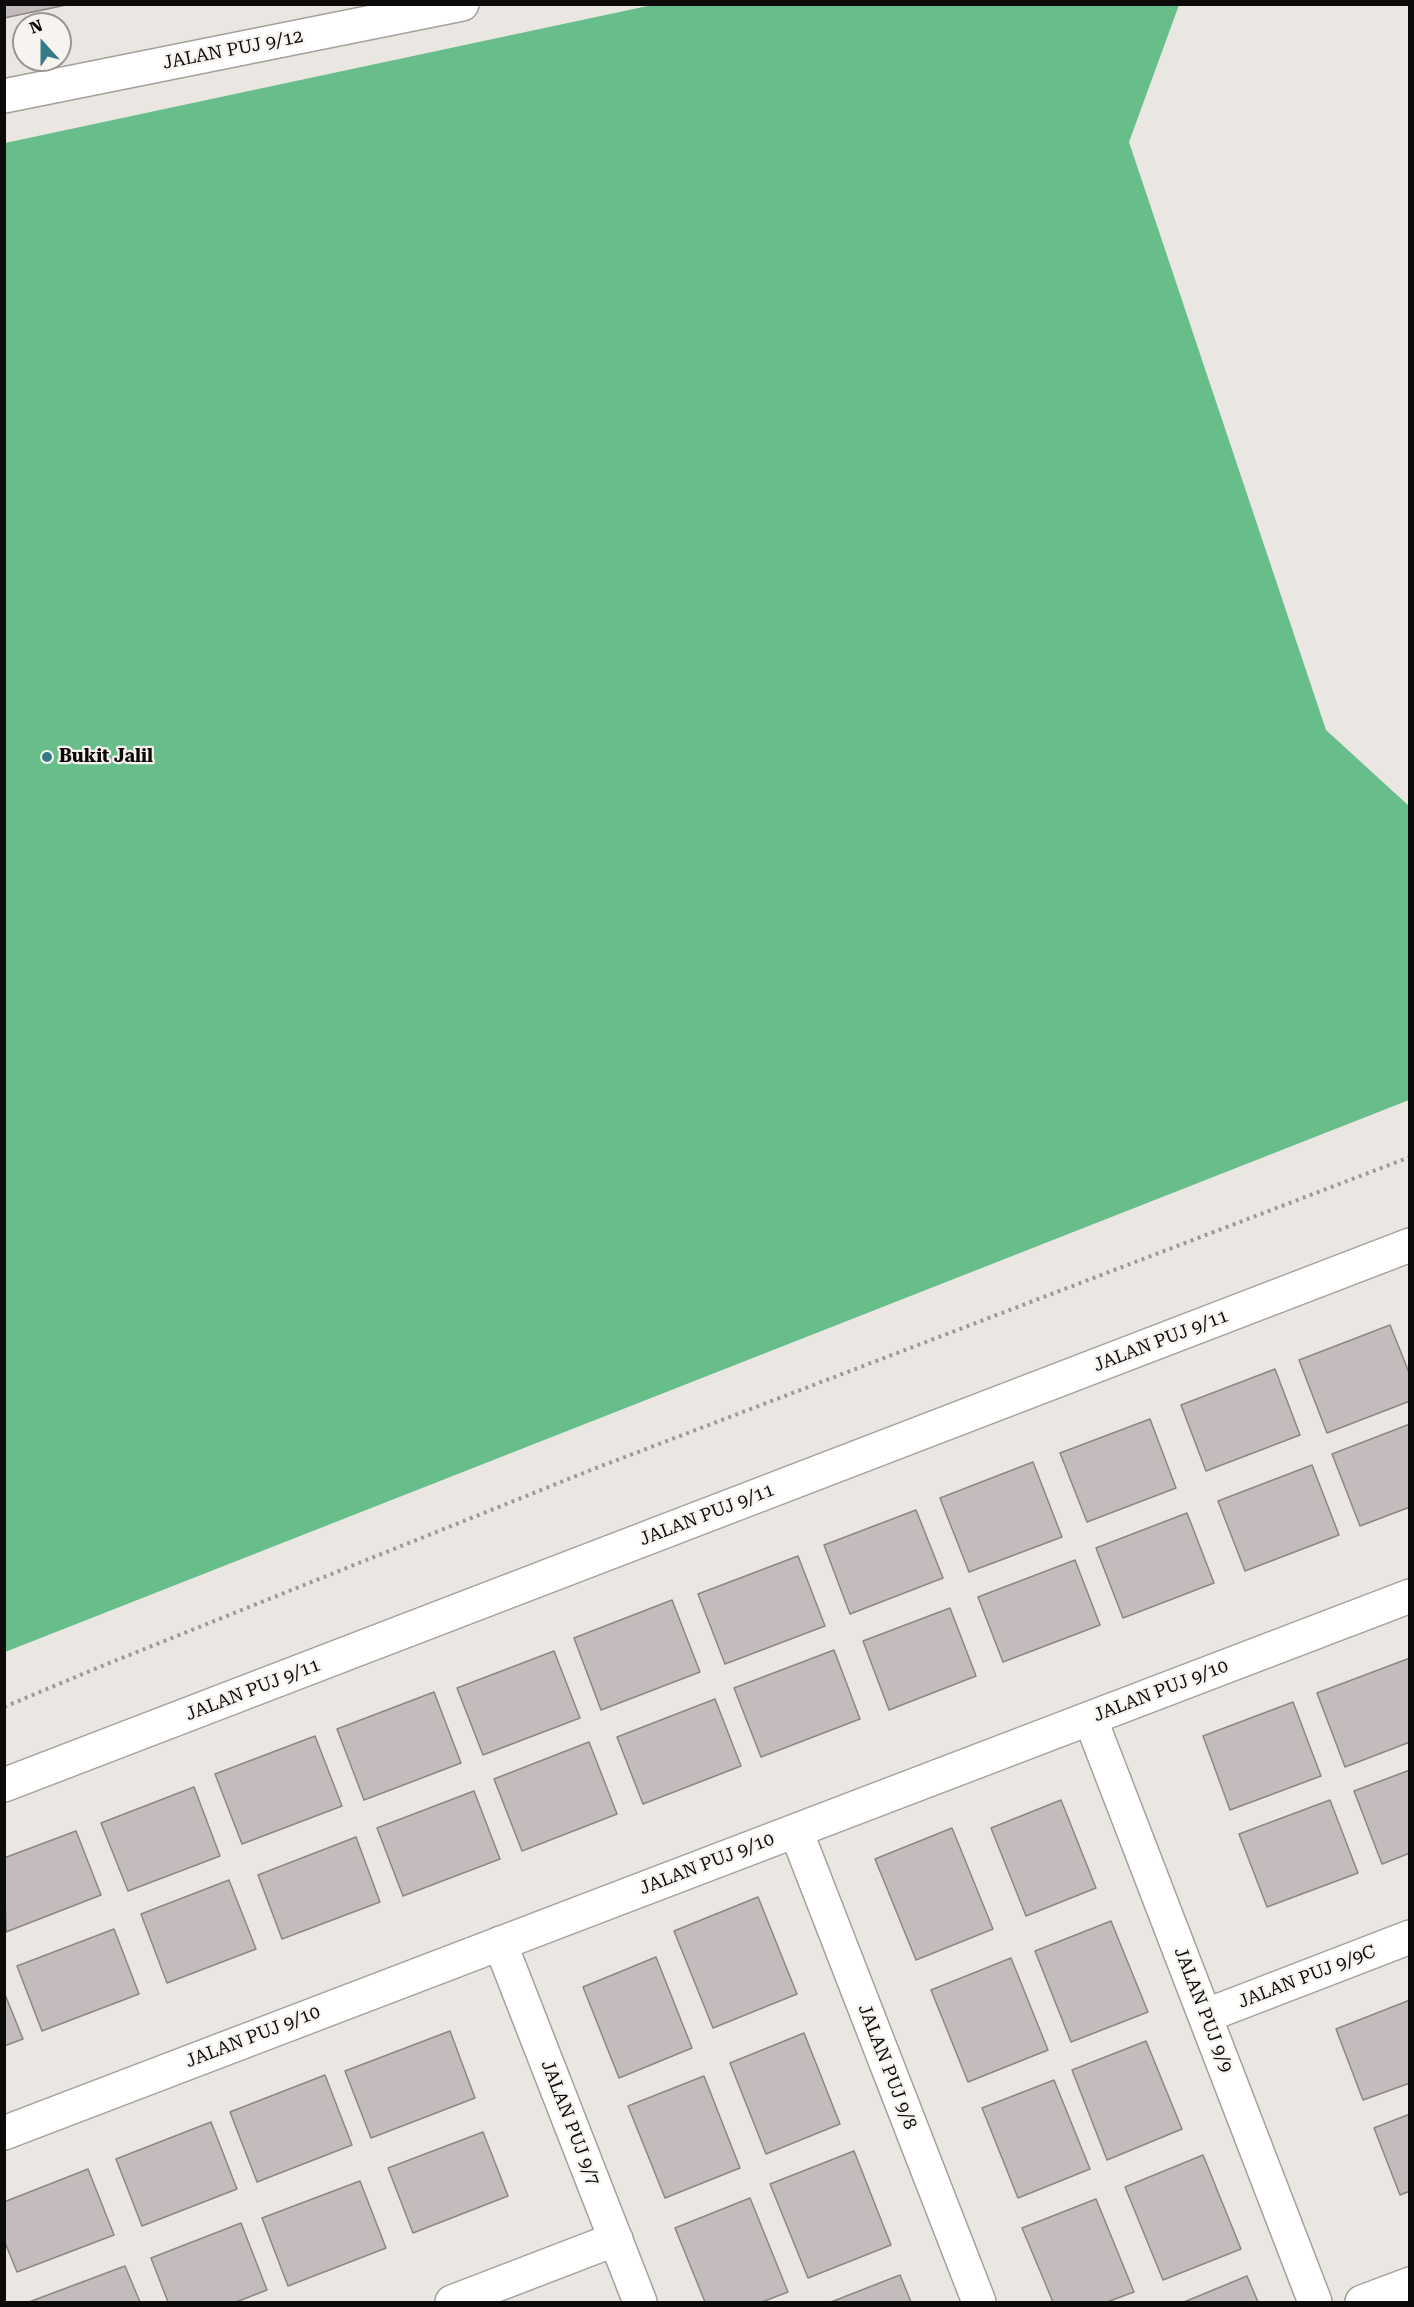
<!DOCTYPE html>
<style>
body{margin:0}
#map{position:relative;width:1414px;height:2307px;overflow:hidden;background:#eae6e1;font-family:"Roboto Serif",serif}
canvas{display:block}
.frame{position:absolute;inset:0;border:6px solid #0c0b0a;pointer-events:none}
.north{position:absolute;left:12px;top:12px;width:60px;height:60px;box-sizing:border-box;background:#f7f3ee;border:2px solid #999693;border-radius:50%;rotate:339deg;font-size:16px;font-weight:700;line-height:24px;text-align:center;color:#0c0b0a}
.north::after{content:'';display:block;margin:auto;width:21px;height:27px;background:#357b87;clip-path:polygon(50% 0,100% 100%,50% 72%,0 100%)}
</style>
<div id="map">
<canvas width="1414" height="2307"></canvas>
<div class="frame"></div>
<div class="north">N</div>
</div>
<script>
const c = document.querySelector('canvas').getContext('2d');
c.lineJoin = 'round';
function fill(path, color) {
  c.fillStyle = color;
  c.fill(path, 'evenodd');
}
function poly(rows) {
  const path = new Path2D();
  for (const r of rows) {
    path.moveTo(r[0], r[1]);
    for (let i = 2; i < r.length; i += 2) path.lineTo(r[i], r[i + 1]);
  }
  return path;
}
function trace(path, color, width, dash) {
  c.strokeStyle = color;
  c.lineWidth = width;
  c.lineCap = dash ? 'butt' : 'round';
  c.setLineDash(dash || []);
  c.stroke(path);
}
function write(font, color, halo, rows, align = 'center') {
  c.font = font + ' "Roboto Serif",serif';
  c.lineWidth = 4.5;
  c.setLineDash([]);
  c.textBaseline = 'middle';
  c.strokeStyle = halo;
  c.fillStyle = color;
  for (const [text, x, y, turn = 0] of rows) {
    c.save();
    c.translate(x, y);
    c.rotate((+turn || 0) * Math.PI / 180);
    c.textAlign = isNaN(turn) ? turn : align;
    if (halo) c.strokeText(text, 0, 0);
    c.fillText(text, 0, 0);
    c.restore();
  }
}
fill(poly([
 [657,4,1179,5,1129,142,1326,730,1409,806,1409,1100,5,1652,5,143]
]), '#68be8b');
const building = poly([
 [4,4,71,4,4,18,4,4],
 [1390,1325,1410,1375,1410,1401,1327,1433,1299,1360,1390,1325],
 [1275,1369,1300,1435,1206,1471,1181,1405,1275,1369],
 [1150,1419,1176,1488,1087,1522,1060,1453,1150,1419],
 [1410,1424,1410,1507,1360,1526,1332,1454,1410,1424],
 [1033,1462,1062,1537,969,1572,940,1498,1033,1462],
 [1312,1465,1339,1535,1245,1571,1218,1501,1312,1465],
 [916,1510,943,1578,850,1614,824,1545,916,1510],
 [1187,1513,1214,1583,1123,1618,1096,1548,1187,1513],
 [798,1556,825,1626,725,1664,698,1594,798,1556],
 [1075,1560,1100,1625,1003,1662,978,1597,1075,1560],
 [672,1600,700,1672,601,1710,574,1638,672,1600],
 [950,1608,976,1676,889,1710,863,1641,950,1608],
 [834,1650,860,1719,761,1757,734,1688,834,1650],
 [554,1651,580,1718,483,1755,457,1688,554,1651],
 [1410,1658,1410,1742,1345,1767,1317,1693,1410,1658],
 [434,1692,461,1763,364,1800,337,1729,434,1692],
 [715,1699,741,1766,643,1804,617,1737,715,1699],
 [1293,1702,1321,1776,1230,1810,1203,1736,1293,1702],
 [315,1736,342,1806,242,1844,215,1774,315,1736],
 [589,1742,617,1814,522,1851,494,1779,589,1742],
 [1410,1770,1410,1853,1382,1864,1354,1791,1410,1770],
 [194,1787,220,1856,128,1891,101,1823,194,1787],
 [474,1791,500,1859,403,1896,377,1828,474,1791],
 [1061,1800,1096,1888,1026,1916,991,1828,1061,1800],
 [1330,1800,1358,1873,1267,1907,1239,1834,1330,1800],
 [952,1828,993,1929,916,1960,875,1859,952,1828],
 [76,1831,101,1895,6,1932,4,1858,76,1831],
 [356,1837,380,1902,282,1939,258,1875,356,1837],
 [229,1880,256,1949,167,1983,141,1914,229,1880],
 [758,1897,797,1994,713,2028,674,1931,758,1897],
 [1111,1921,1148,2012,1071,2042,1035,1951,1111,1921],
 [114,1929,139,1994,42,2031,17,1966,114,1929],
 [656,1957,692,2048,619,2078,583,1987,656,1957],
 [1011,1958,1048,2050,968,2082,931,1990,1011,1958],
 [4,1992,23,2039,4,2046,4,1992],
 [1410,2000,1410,2083,1363,2100,1336,2029,1410,2000],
 [450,2031,475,2098,371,2138,345,2071,450,2031],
 [804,2033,840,2124,766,2154,730,2063,804,2033],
 [1146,2041,1182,2129,1107,2160,1072,2070,1146,2041],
 [325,2075,352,2145,257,2182,230,2112,325,2075],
 [704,2076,740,2168,665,2198,628,2106,704,2076],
 [1054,2080,1090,2169,1018,2198,982,2108,1054,2080],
 [1410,2114,1410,2191,1400,2195,1374,2128,1410,2114],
 [211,2122,237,2189,142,2226,116,2159,211,2122],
 [483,2132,508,2196,413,2233,388,2168,483,2132],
 [854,2151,891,2245,808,2278,770,2184,854,2151],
 [1203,2155,1241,2249,1163,2280,1125,2187,1203,2155],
 [88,2169,114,2235,17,2272,4,2240,4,2202,88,2169],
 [360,2181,386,2248,288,2286,262,2218,360,2181],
 [750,2198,788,2292,762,2302,705,2302,675,2228,750,2198],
 [1096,2199,1134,2292,1107,2302,1053,2302,1022,2228,1096,2199],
 [241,2223,267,2290,236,2302,168,2302,151,2258,241,2223],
 [125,2266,140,2302,29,2302,125,2266],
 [900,2275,911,2302,831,2302,900,2275],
 [1247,2276,1258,2302,1184,2302,1247,2276]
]);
fill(building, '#c4bcbc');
trace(building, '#8d8686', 1.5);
const minor = poly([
 [4,96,462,4],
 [1090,1718,1315,2302],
 [4,1785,1410,1245],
 [796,1831,979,2302],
 [500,1943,640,2302],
 [1205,2016,1410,1937],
 [4,2133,1410,1596],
 [452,2302,616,2239],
 [1362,2302,1410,2284]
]);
trace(minor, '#a4a09b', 36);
trace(poly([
 [4,1707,97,1668,591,1470,1410,1157]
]), '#9e9b97', 4, [3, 4.5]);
trace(minor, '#fff', 33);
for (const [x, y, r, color] of [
 [47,757,6,"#357b87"]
]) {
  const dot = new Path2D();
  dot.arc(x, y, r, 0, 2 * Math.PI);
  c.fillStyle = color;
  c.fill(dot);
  trace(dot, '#f7f3ee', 2);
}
write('18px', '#0c0b0a', '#f7f3ee', [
 ["JALAN PUJ 9/12",233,50,-11],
 ["JALAN PUJ 9/11",1161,1341,-21],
 ["JALAN PUJ 9/11",707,1515,-21],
 ["JALAN PUJ 9/11",253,1690,-21],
 ["JALAN PUJ 9/10",1161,1691,-21],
 ["JALAN PUJ 9/10",707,1864,-21],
 ["JALAN PUJ 9/9C",1307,1977,-21],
 ["JALAN PUJ 9/9",1203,2010,69],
 ["JALAN PUJ 9/10",253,2037,-21],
 ["JALAN PUJ 9/8",887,2067,69],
 ["JALAN PUJ 9/7",570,2123,69]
]);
write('bold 18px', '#0c0b0a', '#f7f3ee', [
 ["Bukit Jalil",59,757]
], 'left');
</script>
